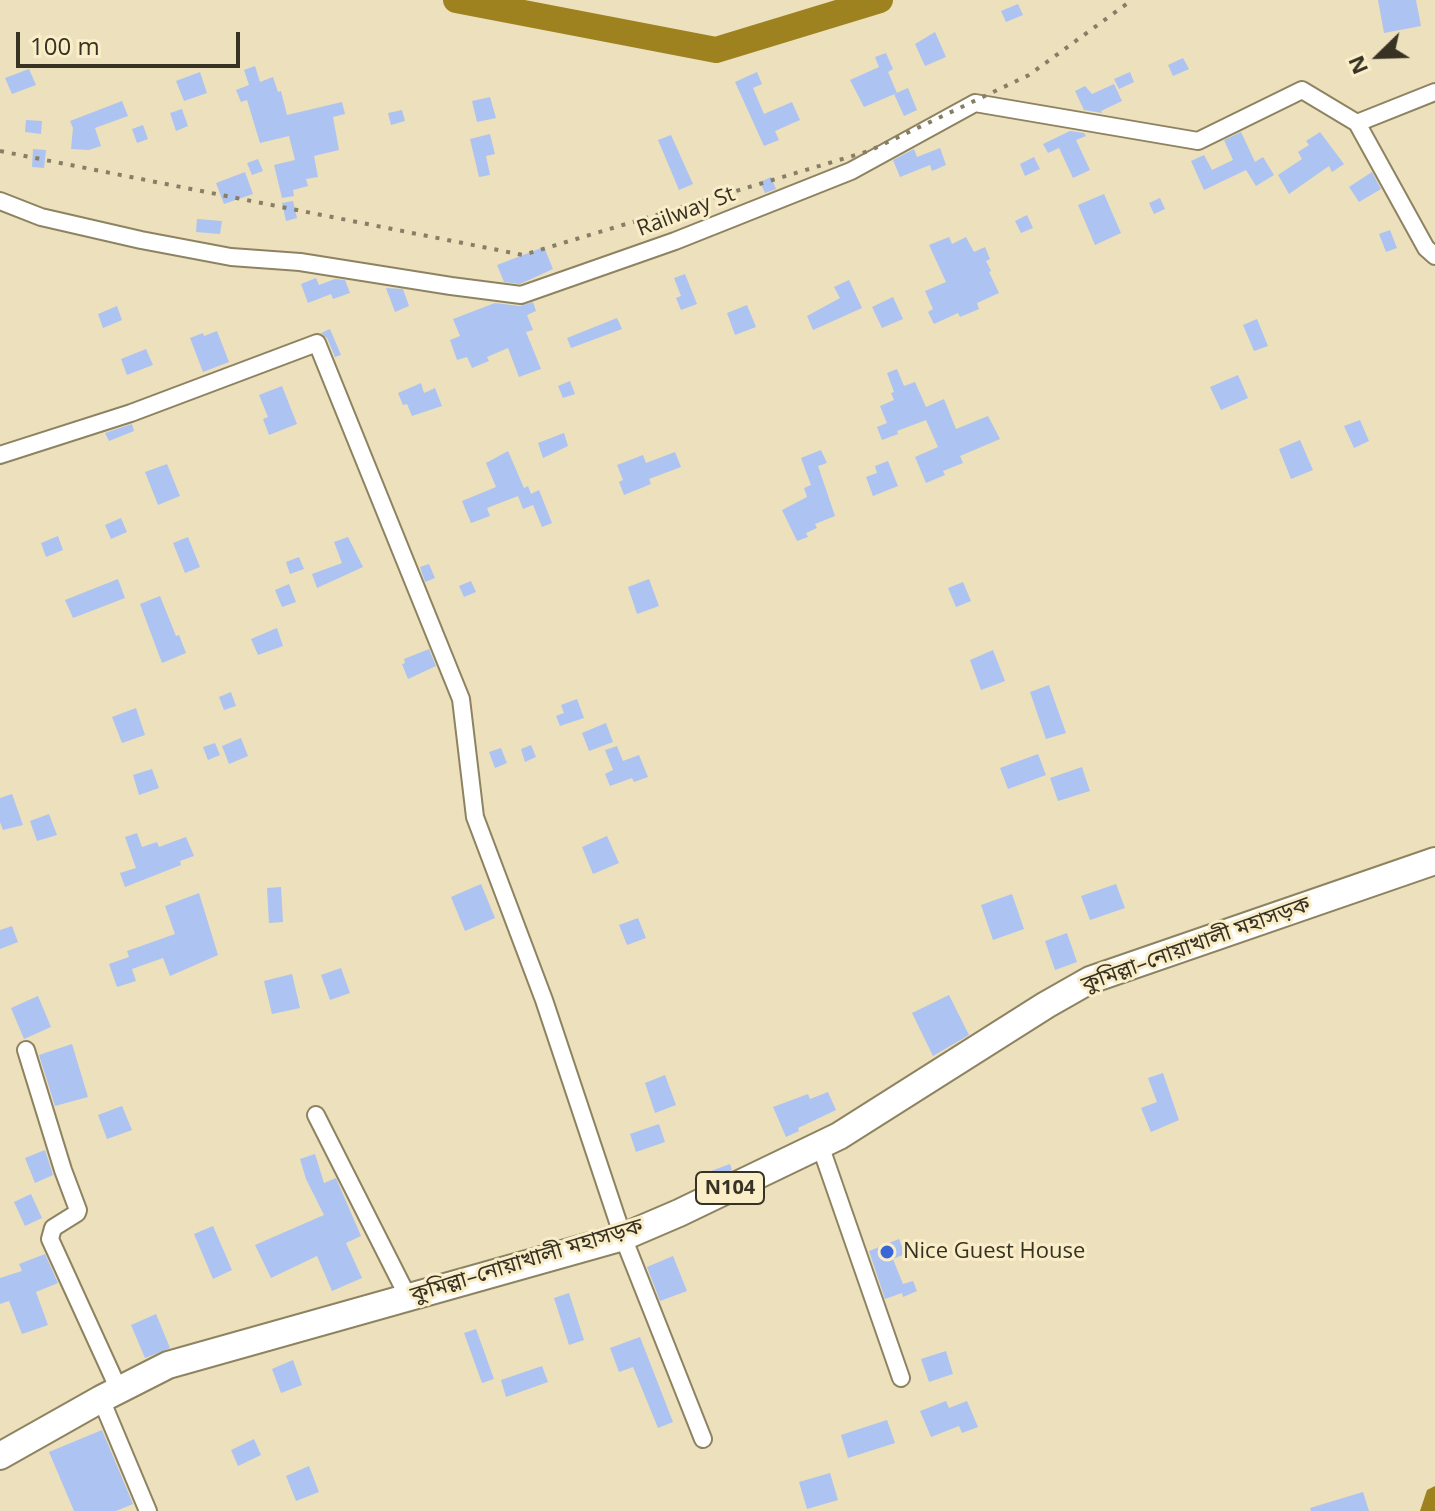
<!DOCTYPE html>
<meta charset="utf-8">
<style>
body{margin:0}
#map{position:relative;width:1435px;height:1511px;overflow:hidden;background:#ede0bc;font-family:"Open Sans",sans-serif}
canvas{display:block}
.north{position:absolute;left:1339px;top:16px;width:80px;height:80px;-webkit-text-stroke:6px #faeec9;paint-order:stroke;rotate:247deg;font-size:22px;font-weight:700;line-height:32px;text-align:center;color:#373224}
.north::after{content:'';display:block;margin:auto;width:28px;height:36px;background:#373224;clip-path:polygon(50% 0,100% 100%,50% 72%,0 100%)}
.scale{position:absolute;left:16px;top:32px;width:224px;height:36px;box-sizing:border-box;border:4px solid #373224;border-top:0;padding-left:10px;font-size:24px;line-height:28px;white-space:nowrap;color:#373224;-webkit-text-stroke:6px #faeec9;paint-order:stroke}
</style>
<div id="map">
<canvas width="1435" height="1511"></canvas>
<div class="north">N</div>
<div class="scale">100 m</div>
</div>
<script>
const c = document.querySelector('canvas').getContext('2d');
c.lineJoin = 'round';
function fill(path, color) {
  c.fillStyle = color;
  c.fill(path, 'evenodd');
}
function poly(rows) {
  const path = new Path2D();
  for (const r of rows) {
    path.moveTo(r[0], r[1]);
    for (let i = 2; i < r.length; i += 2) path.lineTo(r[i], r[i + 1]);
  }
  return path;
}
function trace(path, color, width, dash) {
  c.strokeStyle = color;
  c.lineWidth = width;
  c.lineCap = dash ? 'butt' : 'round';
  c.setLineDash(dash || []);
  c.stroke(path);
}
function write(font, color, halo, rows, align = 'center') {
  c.font = font + ' "Open Sans","Noto Sans Bengali",sans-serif';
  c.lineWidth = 6;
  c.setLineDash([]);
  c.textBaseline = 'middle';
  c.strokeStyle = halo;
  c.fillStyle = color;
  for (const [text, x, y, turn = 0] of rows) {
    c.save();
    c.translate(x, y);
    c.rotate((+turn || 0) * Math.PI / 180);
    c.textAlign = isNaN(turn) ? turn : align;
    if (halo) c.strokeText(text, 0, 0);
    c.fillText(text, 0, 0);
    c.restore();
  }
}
fill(poly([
 [1435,1486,1435,1511,1420,1511,1427,1490]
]), '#9f8220');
trace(poly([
 [456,0,716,50,880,0]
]), '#9f8220', 26);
fill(poly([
 [1378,0,1416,0,1421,26,1384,33],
 [1018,4,1023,15,1006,22,1001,11],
 [935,32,946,57,925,66,915,44],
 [886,53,893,69,888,72,897,93,864,107,850,80,879,67,875,57],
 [1183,58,1189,69,1173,76,1168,65],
 [255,66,260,82,273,77,278,92,281,91,287,115,342,102,345,114,333,117,339,150,314,156,318,177,306,179,308,186,293,190,294,196,282,198,274,165,295,160,289,136,260,143,247,100,241,102,236,90,249,85,244,70],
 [29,69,36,85,12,94,5,78],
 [200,72,207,93,184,101,176,81],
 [757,72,762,84,753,88,764,114,792,102,800,120,775,131,779,140,764,146,735,82],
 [1130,72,1134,82,1119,89,1114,79],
 [1114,84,1122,101,1101,111,1102,113,1084,110,1075,91,1085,86,1092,94],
 [908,88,917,110,904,116,894,94],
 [490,97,496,118,477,122,472,101],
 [122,101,128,116,95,128,101,146,89,150,71,149,73,128,70,121],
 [182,109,188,126,176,131,170,113],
 [402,110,405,121,391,125,388,113],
 [26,120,42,121,41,134,25,132],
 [143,125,148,139,137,143,132,129],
 [1070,131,1084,133,1086,136,1076,140,1090,170,1073,178,1059,148,1048,153,1043,144],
 [1241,132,1255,162,1263,157,1274,175,1256,186,1246,170,1204,190,1191,161,1204,155,1212,170,1233,160,1224,140],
 [1320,132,1344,164,1332,172,1329,166,1289,194,1278,175,1302,159,1298,152,1309,145,1306,141],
 [490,134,495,154,486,156,490,175,479,177,470,139],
 [671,135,693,184,679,190,658,140],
 [940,148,946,165,932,171,930,165,900,177,893,160,914,149,917,157],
 [33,149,46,150,44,168,32,167],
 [1034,157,1040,169,1025,176,1020,164],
 [258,159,263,171,252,175,247,163],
 [245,172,253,194,224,204,216,183],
 [1372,172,1381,189,1359,202,1349,187],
 [771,177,776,189,765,193,760,182],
 [1104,194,1121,233,1095,245,1078,205],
 [1160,198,1165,209,1154,214,1149,203],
 [293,201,297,218,286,221,282,203],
 [1027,215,1033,228,1021,233,1015,221],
 [197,219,222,221,220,234,196,232],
 [1390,230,1397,248,1386,252,1379,234],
 [949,237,952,244,966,237,974,252,985,247,990,259,986,261,991,271,989,272,999,293,977,303,979,309,960,317,958,313,934,324,928,312,933,309,925,291,946,282,929,245],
 [544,247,553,269,520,284,504,282,497,265],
 [685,274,697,304,681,310,676,298,681,296,674,278],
 [316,278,319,285,335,279,345,280,350,293,333,299,331,294,308,303,301,284],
 [849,280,862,308,813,330,807,316,840,298,834,287],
 [386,288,403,289,409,306,395,312],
 [893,297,903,319,882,328,872,307],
 [533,302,536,311,527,315,533,330,526,332,541,369,519,377,508,348,487,357,489,361,472,368,467,357,457,360,450,340,460,336,453,319,495,303,520,306],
 [747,305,756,327,735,335,727,313],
 [117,306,122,320,103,328,98,314],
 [617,318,622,329,571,348,567,338],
 [1257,319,1268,346,1254,351,1243,325],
 [330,329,341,355,335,357,327,338,321,333],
 [217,331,229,362,203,372,190,338,203,333,204,336],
 [146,349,153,365,127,375,121,359],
 [897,369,904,386,915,382,926,407,944,399,956,429,988,416,1000,439,960,456,963,463,943,471,945,475,926,483,915,457,938,447,926,420,897,431,898,434,882,440,877,427,887,423,880,406,894,400,891,393,894,392,887,373],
 [1238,375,1248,398,1221,410,1210,387],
 [570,381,575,394,563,398,558,386],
 [421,383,424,393,435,388,442,406,412,416,407,404,403,405,398,393],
 [282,386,297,424,269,435,263,419,268,417,259,395],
 [1360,420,1369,441,1354,448,1344,426],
 [132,424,134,431,109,441,105,433],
 [564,433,568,446,543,458,538,443],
 [1300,440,1313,470,1291,479,1279,449],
 [821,450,827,463,818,466,835,516,815,524,817,528,806,533,808,537,797,541,782,510,807,497,804,488,811,485,801,458],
 [508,451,524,488,528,486,531,494,539,490,552,523,542,527,533,505,523,509,518,496,487,508,490,516,471,523,462,501,496,487,486,463],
 [675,452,681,467,649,479,651,484,624,495,619,482,623,480,617,465,643,455,646,463],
 [888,461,898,486,873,496,866,477,877,473,875,466],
 [167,464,180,496,158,505,145,472],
 [121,518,127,532,111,539,105,525],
 [58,536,63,550,46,557,41,543],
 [188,537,200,567,185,573,173,543],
 [348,537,363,567,317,588,312,574,342,563,334,542],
 [299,557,304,569,290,574,286,562],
 [429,564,435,578,425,582,420,567],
 [118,579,125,598,73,618,65,600],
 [649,579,659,606,637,614,628,587],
 [471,581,476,592,464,597,459,586],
 [963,582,971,601,956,607,948,588],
 [289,584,296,602,282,607,275,590],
 [160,596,176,636,179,635,186,653,162,663,140,604],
 [277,628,283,646,258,655,251,639],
 [429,649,436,666,408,679,402,664,405,663,404,659],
 [993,650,1005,681,981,690,970,660],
 [1049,685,1066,733,1046,739,1030,692],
 [231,692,236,706,224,710,219,697],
 [577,699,584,718,560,726,556,716,564,713,561,705],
 [136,708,145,735,122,743,112,717],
 [606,723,613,742,589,751,582,733],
 [241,738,248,756,229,764,222,746],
 [215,743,220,755,208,760,203,747],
 [531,745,536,757,525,762,521,749],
 [617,746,623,761,639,755,648,777,634,782,632,778,610,786,605,774,613,770,605,750],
 [501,748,507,763,495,768,489,752],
 [1038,754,1046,775,1008,789,1000,768],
 [1082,767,1090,791,1058,801,1050,778],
 [152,769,159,788,139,795,133,775],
 [12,794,23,825,3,830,0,822,0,798],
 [49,814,57,835,37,841,30,821],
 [137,833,142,847,157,842,159,847,186,837,194,856,180,861,181,865,125,887,120,873,136,868,125,837],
 [607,836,619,863,593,874,582,847],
 [481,884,495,918,465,931,451,897],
 [1116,884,1125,908,1090,920,1081,896],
 [281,887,283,922,269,923,267,888],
 [199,893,218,955,170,976,163,958,132,969,136,981,117,987,109,964,129,957,127,951,175,934,165,906],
 [1012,894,1024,929,993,940,981,905],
 [638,918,646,938,627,945,619,925],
 [12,926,18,942,0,949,0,930],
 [1067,933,1077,962,1055,970,1045,941],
 [341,968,350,993,330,1000,321,975],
 [292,974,300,1008,272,1014,264,981],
 [949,995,969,1035,933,1056,912,1013],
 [38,996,51,1027,24,1039,11,1008],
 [72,1044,88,1097,55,1106,39,1055],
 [1163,1073,1179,1120,1151,1132,1141,1108,1157,1102,1148,1078],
 [665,1075,676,1105,655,1113,645,1083],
 [828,1092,836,1110,798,1128,799,1131,786,1137,773,1107,808,1094,810,1099],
 [122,1106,132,1130,107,1139,98,1115],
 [659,1124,665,1142,636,1152,630,1134],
 [45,1150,53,1175,35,1183,25,1158],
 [315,1154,324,1183,336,1178,361,1236,346,1243,362,1278,332,1291,317,1256,271,1278,255,1245,324,1215,306,1179,300,1159],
 [730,1164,732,1170,703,1184,700,1175],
 [31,1194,42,1218,25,1226,14,1202],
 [213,1226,232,1270,213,1279,194,1234],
 [899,1239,905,1254,893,1259,903,1284,913,1281,917,1291,903,1297,902,1293,885,1299,869,1251],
 [45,1254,58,1283,36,1292,48,1325,22,1334,9,1301,0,1304,0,1278,22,1271,19,1264],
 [673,1256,687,1291,660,1301,647,1267],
 [569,1293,584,1340,569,1345,554,1298],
 [156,1314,170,1348,145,1358,131,1325],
 [476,1329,494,1379,482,1383,464,1333],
 [640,1337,673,1422,658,1428,633,1367,619,1372,610,1348],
 [946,1351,953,1374,929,1382,921,1359],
 [293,1360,302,1385,281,1393,272,1369],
 [542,1366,548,1382,506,1397,501,1380],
 [946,1401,949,1408,967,1401,978,1427,962,1433,959,1426,931,1437,920,1411],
 [887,1420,895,1443,848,1458,841,1435],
 [102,1430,133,1504,116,1511,74,1511,49,1452],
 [254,1439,261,1455,238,1466,231,1450],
 [309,1466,319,1492,296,1501,286,1476],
 [830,1473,838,1500,807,1509,799,1482],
 [1363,1492,1369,1511,1311,1511,1310,1508]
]), '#adc3f1');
const minor = poly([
 [1357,123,1426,248,1435,256],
 [1357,123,1435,92],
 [0,201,41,217,141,240,231,257,300,262,451,286,521,295,675,241,851,171,975,103,1198,141,1302,90,1357,123],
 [0,455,131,413,317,343,461,699,475,817,544,1000,623,1237,703,1439],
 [26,1050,63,1170,78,1210,77,1213,53,1228,50,1239,119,1390],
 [316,1115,408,1297],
 [820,1145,901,1378],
 [101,1399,148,1511]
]);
const trunk = poly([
 [0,1456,101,1399,168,1365,623,1237,679,1213,839,1136,1046,1005,1090,980,1435,861]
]);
trace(minor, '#8e8361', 20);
trace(trunk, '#8e8361', 30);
trace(minor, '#fff', 16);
trace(trunk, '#fff', 26);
trace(poly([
 [0,151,523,255,869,151,1029,75,1132,0]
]), '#867e66', 4, [4, 8]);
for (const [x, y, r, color] of [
 [887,1252,8,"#3a67d8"]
]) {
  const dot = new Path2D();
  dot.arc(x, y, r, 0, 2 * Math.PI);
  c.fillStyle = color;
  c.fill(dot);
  trace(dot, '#faeec9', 3);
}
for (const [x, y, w] of [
 [730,1188,68]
]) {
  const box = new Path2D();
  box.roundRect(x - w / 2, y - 16, w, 32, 6);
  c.fillStyle = '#faeec9';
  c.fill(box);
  trace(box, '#373224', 2);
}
write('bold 20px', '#373224', null, [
 ["N104",730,1188]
]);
write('22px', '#373224', '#faeec9', [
 ["Railway St",686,212,-21],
 ["কুমিল্লা–নোয়াখালী মহাসড়ক",1196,945,-20],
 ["কুমিল্লা–নোয়াখালী মহাসড়ক",527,1261,-17]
]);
write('22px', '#373224', '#faeec9', [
 ["Nice Guest House",903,1252]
], 'left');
</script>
